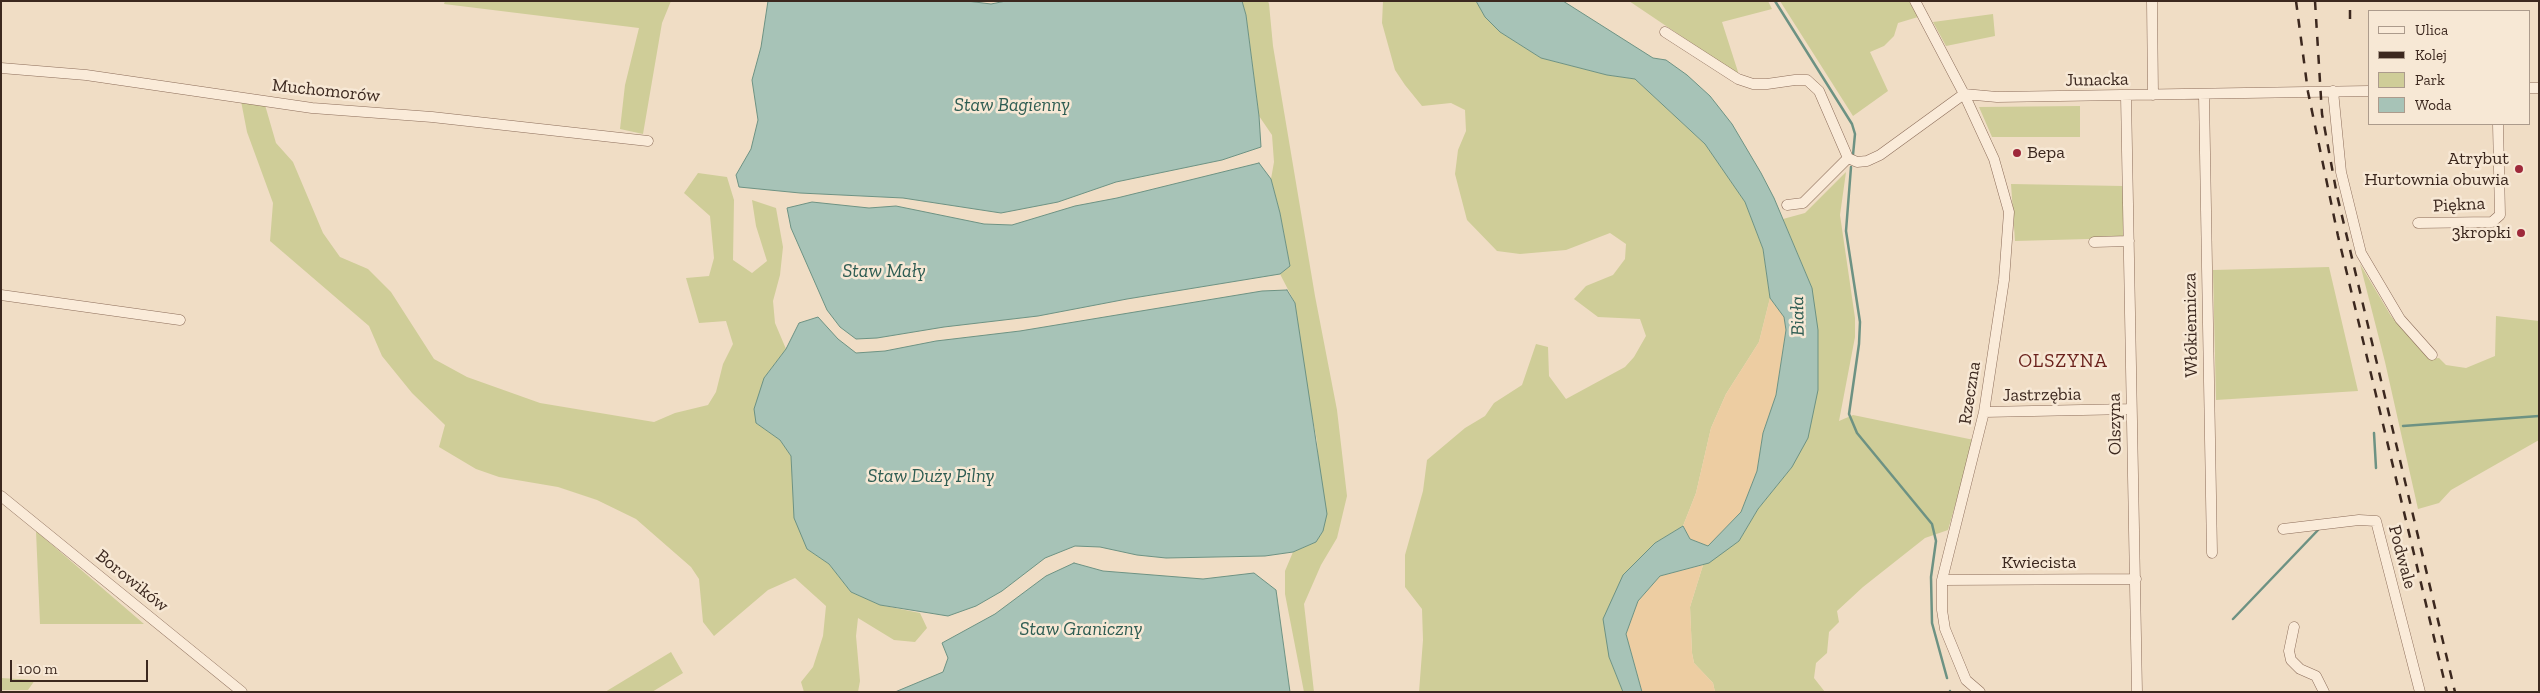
<!DOCTYPE html>
<meta charset="utf-8">
<style>
body{margin:0}
#map{position:relative;width:2540px;height:693px;overflow:hidden;background:#f0ddc5;font-family:"Zilla Slab",serif}
canvas{display:block}
.frame{position:absolute;inset:0;border:2px solid #3c281f;pointer-events:none}
.legend{position:absolute;left:2368px;top:10px;width:162px;height:115px;box-sizing:border-box;background:#f7e8d5;border:1px solid #ac9b8c;margin:0;padding:6px 9px;list-style:none;font-size:15px;color:#3c281f}
.legend li{display:flex;align-items:center;gap:10px;height:25px}
.legend b{width:25px;border:1px solid #ac9b8c}
.scale{position:absolute;left:10px;top:660px;width:138px;height:22px;box-sizing:border-box;border:2px solid #3c281f;border-top:0;padding-left:6px;font-size:15px;line-height:18px;white-space:nowrap;color:#3c281f;-webkit-text-stroke:4px #f7e8d5;paint-order:stroke}
</style>
<div id="map">
<canvas width="2540" height="693"></canvas>
<div class="frame"></div>
<ul class="legend">
<li><b style="height:6px;background:#faebd9"></b>Ulica</li>
<li><b style="height:6px;background:#3c281f"></b>Kolej</li>
<li><b style="height:14px;background:#cfcd98"></b>Park</li>
<li><b style="height:14px;background:#a7c3b7"></b>Woda</li>
</ul>
<div class="scale">100 m</div>
</div>
<script>
const c = document.querySelector('canvas').getContext('2d');
c.lineJoin = 'round';
function fill(path, color) {
  c.fillStyle = color;
  c.fill(path, 'evenodd');
}
function poly(rows) {
  const path = new Path2D();
  for (const r of rows) {
    path.moveTo(r[0], r[1]);
    for (let i = 2; i < r.length; i += 2) path.lineTo(r[i], r[i + 1]);
  }
  return path;
}
function trace(path, color, width, dash) {
  c.strokeStyle = color;
  c.lineWidth = width;
  c.lineCap = dash ? 'butt' : 'round';
  c.setLineDash(dash || []);
  c.stroke(path);
}
function write(font, color, halo, rows, align = 'center') {
  c.font = font + ' "Zilla Slab",serif';
  c.lineWidth = 5;
  c.setLineDash([]);
  c.textBaseline = 'middle';
  c.strokeStyle = halo;
  c.fillStyle = color;
  for (const [text, x, y, turn = 0] of rows) {
    c.save();
    c.translate(x, y);
    c.rotate((+turn || 0) * Math.PI / 180);
    c.textAlign = isNaN(turn) ? turn : align;
    if (halo) c.strokeText(text, 0, 0);
    c.fillText(text, 0, 0);
    c.restore();
  }
}
fill(poly([
 [445,1,671,1,662,23,643,134,620,129,625,85,639,28,444,4],
 [1242,1,1268,1,1269,4,1273,46,1315,296,1337,410,1347,496,1337,538,1321,565,1304,604,1314,692,1304,692,1285,594,1285,571,1293,552,1316,542,1323,531,1317,441,1305,380,1295,303,1280,274,1290,266,1280,213,1271,179,1274,162,1272,135,1259,116,1246,15],
 [1383,1,1476,1,1485,17,1500,32,1541,58,1607,75,1635,79,1705,144,1745,202,1763,249,1770,298,1759,342,1726,394,1711,428,1696,493,1683,526,1655,543,1609,657,1623,692,1419,692,1423,640,1422,609,1405,587,1405,555,1423,491,1427,460,1465,428,1485,416,1494,403,1522,385,1536,344,1548,347,1549,376,1566,399,1625,367,1634,357,1646,336,1640,319,1598,317,1574,299,1586,286,1613,275,1625,259,1626,244,1610,233,1566,250,1520,254,1497,251,1467,220,1455,174,1458,150,1466,131,1465,110,1451,103,1422,106,1405,85,1395,70,1382,23],
 [1629,1,1768,1,1772,9,1722,22,1739,75],
 [1780,1,1909,1,1918,17,1898,23,1894,36,1884,46,1870,52,1888,91,1853,116],
 [1993,14,1995,36,1946,46,1933,22],
 [241,101,265,105,276,143,293,162,323,233,340,257,368,269,391,292,434,359,467,377,540,403,654,422,675,413,708,405,716,392,723,364,733,344,726,321,699,323,686,278,709,276,714,258,710,216,684,193,698,173,727,177,734,200,733,260,752,273,767,261,756,226,752,200,776,208,783,247,780,275,773,301,775,323,786,349,764,378,756,423,780,440,791,456,793,484,807,549,829,564,851,592,880,605,920,613,927,628,915,642,894,640,858,618,856,636,860,681,858,692,804,692,801,682,813,667,823,636,826,606,795,578,768,590,714,636,703,622,699,579,691,567,636,519,597,500,558,487,499,477,476,469,439,447,445,425,412,393,382,356,369,326,270,241,273,203,247,132],
 [2080,106,2080,137,1992,137,1979,107],
 [1846,172,1840,215,1855,318,1855,337,1839,421,1853,415,1974,440,1948,530,1925,538,1863,587,1837,611,1839,622,1829,632,1827,653,1816,663,1814,678,1825,692,1715,692,1713,683,1694,663,1692,653,1690,607,1703,565,1739,541,1758,509,1792,467,1812,288,1783,219,1805,213],
 [2011,184,2123,186,2124,238,2015,241],
 [2360,264,2391,316,2429,359,2439,358,2446,365,2466,368,2495,356,2496,316,2539,321,2539,440,2451,490,2439,503,2418,509,2385,362],
 [2329,267,2358,391,2216,400,2213,270],
 [36,531,144,624,40,624],
 [671,652,683,673,652,692,605,692],
 [1,678,35,680,28,690,1,690]
]), '#cfcd98');
fill(poly([
 [1770,298,1784,317,1786,330,1776,395,1763,433,1757,471,1741,512,1708,546,1690,539,1683,526,1696,493,1711,428,1726,394,1759,342],
 [1703,565,1690,607,1692,653,1694,663,1713,683,1715,692,1642,692,1626,633,1638,601,1660,576]
]), '#edcda2');
const water = poly([
 [768,1,967,1,991,4,1006,1,1242,1,1246,15,1259,116,1261,147,1222,160,1116,182,1058,202,1001,213,903,198,800,193,739,187,736,175,751,149,758,120,752,80,761,47,768,1],
 [1476,1,1563,1,1653,58,1666,60,1687,75,1710,96,1732,124,1761,173,1774,198,1812,288,1818,330,1818,390,1808,438,1792,467,1758,509,1739,541,1709,563,1660,576,1638,601,1626,634,1642,692,1623,692,1609,657,1603,619,1623,575,1655,543,1683,526,1690,539,1708,546,1741,512,1757,471,1763,433,1776,395,1786,330,1784,317,1770,298,1763,249,1745,202,1705,144,1635,79,1607,75,1541,58,1500,32,1485,17,1476,1],
 [1259,163,1271,179,1280,213,1290,266,1280,274,1127,299,1038,316,944,327,877,338,856,339,840,327,827,310,791,228,787,208,812,202,869,208,896,206,984,224,1012,225,1075,206,1117,198,1259,163],
 [1287,290,1295,303,1327,514,1323,531,1316,542,1293,552,1265,556,1166,558,1137,555,1100,547,1075,546,1045,558,1002,591,976,606,948,616,880,605,851,592,829,564,807,549,794,518,791,456,780,440,756,423,754,409,764,378,786,349,799,323,818,317,838,339,856,353,885,351,936,341,1020,331,1262,291,1287,290],
 [1074,563,1103,571,1203,579,1254,573,1276,590,1290,692,895,692,943,672,948,658,942,643,995,614,1046,576,1074,563]
]);
fill(water, '#a7c3b7');
trace(water, '#6d9283', 1);
trace(poly([
 [1775,1,1852,124,1855,134,1853,155],
 [1851,167,1846,231,1860,322,1859,344,1849,414,1857,433,1932,524,1936,541,1931,577,1932,623,1947,678],
 [2403,426,2539,416],
 [2374,433,2376,468],
 [2233,619,2319,529],
 [1950,691,1950,692]
]), '#6d9283', 2.5);
const street = poly([
 [1915,1,1964,94,1994,159,2009,212,2004,280,1984,412,1942,580,1942,610,1945,629,1966,680,1980,692],
 [2152,1,2153,95],
 [1665,32,1738,79,1753,84,1767,84,1795,80,1807,80,1819,91,1848,158],
 [1,68,86,75,312,108,432,117,648,141],
 [2529,88,2539,88],
 [2333,91,2341,172,2361,253,2400,319,2432,355],
 [2204,95,2212,553],
 [2126,96,2137,692],
 [1787,205,1803,203,1848,158,1857,162,1867,161,1880,155,1964,94,1997,97,2369,91],
 [2418,223,2492,222,2500,215,2498,124],
 [2094,242,2129,241],
 [1,295,180,320],
 [1984,412,2131,409],
 [1,496,242,692],
 [2283,529,2359,520,2376,521,2420,692],
 [1942,580,2136,579],
 [2294,627,2289,651,2291,660,2300,669,2316,676,2324,692]
]);
trace(street, '#8c6d5a', 11);
trace(street, '#faebd9', 10);
trace(poly([
 [2296,1,2308,92,2338,236,2447,692],
 [2315,1,2322,114,2337,195,2455,692],
 [2350,19,2350,1]
]), '#3c281f', 2.5, [9, 9]);
for (const [x, y, r, color] of [
 [2017,153,5,"#9e283a"],
 [2519,169,5,"#9e283a"],
 [2521,233,5,"#9e283a"]
]) {
  const dot = new Path2D();
  dot.arc(x, y, r, 0, 2 * Math.PI);
  c.fillStyle = color;
  c.fill(dot);
  trace(dot, '#f7e8d5', 2);
}
write('18px', '#3c281f', '#f7e8d5', [
 ["Junacka",2097,80,-1],
 ["Muchomorów",326,91,6],
 ["Piękna",2459,205,-3],
 ["Włókiennicza",2191,325,-91],
 ["Rzeczna",1970,393,-81],
 ["Jastrzębia",2042,395,-1],
 ["Olszyna",2115,424,-91],
 ["Podwale",2402,557,75],
 ["Kwiecista",2039,563],
 ["Borowików",132,581,39]
]);
write('18px', '#3c281f', '#f7e8d5', [
 ["Bepa",2027,153,"left"],
 ["Atrybut",2509,159],
 ["Hurtownia obuwia",2509,180],
 ["3kropki",2511,233]
], 'right');
write('italic 19px', '#2d5c52', '#f7e8d5', [
 ["Staw Bagienny",1012,106],
 ["Staw Mały",884,272],
 ["Biała",1798,316,-91],
 ["Staw Duży Pilny",931,477],
 ["Staw Graniczny",1081,630]
]);
c.letterSpacing = '1px';
write('19px', '#6a211c', '#f7e8d5', [
 ["OLSZYNA",2063,362]
]);
c.letterSpacing = '0px';
</script>
